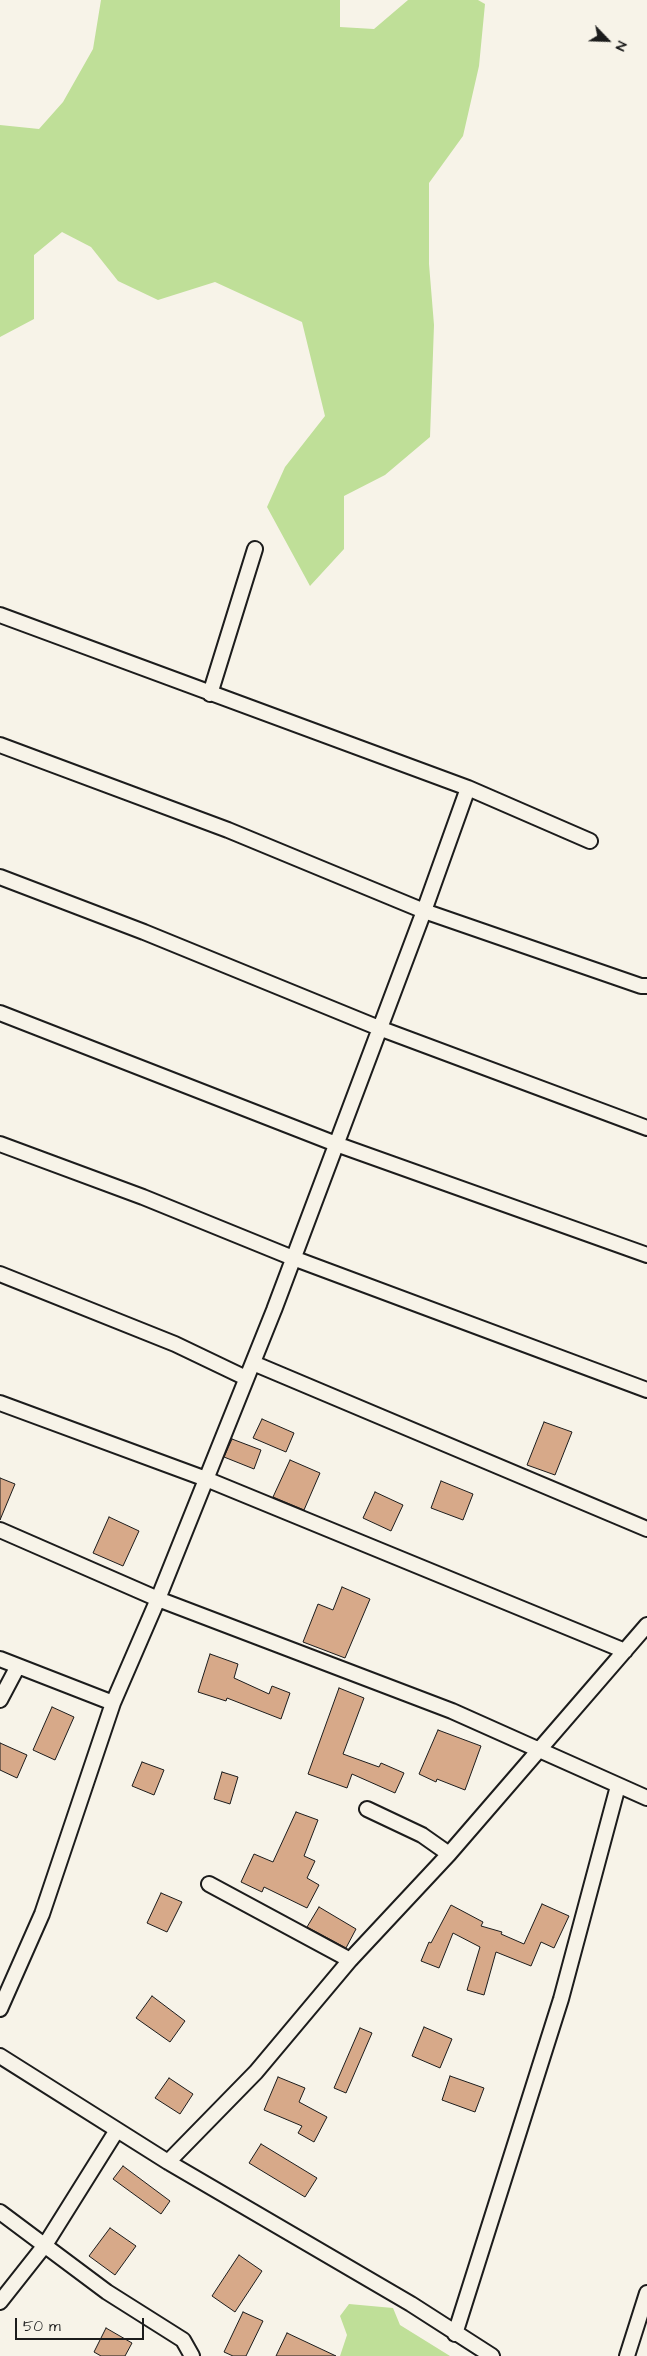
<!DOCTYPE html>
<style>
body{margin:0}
#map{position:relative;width:647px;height:2356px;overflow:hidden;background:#f7f3e8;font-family:"Architects Daughter",sans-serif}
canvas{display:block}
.north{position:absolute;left:582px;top:15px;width:50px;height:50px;-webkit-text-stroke:4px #f7f3e8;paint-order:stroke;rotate:114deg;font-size:14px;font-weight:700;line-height:20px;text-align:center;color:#1c1c1c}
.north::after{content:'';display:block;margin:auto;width:18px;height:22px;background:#1c1c1c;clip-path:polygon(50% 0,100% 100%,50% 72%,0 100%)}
.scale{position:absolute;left:15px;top:2318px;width:129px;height:22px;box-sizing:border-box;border:2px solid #1c1c1c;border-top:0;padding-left:6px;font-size:15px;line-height:18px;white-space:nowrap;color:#1c1c1c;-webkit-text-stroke:4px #f7f3e8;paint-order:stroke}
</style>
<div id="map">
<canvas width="647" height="2356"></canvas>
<div class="north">N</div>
<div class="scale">50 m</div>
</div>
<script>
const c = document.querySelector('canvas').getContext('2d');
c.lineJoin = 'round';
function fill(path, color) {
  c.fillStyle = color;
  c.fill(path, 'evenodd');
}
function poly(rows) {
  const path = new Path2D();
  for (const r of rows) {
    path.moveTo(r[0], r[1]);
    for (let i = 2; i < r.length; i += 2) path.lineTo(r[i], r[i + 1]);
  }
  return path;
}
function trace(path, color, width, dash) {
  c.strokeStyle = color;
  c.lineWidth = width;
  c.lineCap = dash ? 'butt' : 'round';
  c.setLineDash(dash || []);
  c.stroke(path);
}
fill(poly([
 [101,0,340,0,340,27,374,29,408,0,478,0,485,4,479,66,463,136,429,183,429,264,434,325,430,437,385,475,344,496,344,549,310,586,267,507,285,467,325,416,302,322,215,282,158,300,118,281,91,247,62,232,34,255,34,319,0,337,0,125,39,129,63,102,93,49],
 [349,2304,393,2308,400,2325,450,2356,340,2356,347,2335,340,2316]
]), '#bfdf98');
const building = poly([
 [262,1419,294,1433,286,1452,253,1438,262,1419],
 [544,1422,572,1432,555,1475,527,1465,544,1422],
 [232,1439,261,1450,254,1469,224,1457,232,1439],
 [290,1460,320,1473,304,1510,273,1497,290,1460],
 [0,1478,15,1484,0,1520,0,1478],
 [441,1481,473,1494,463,1520,431,1508,441,1481],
 [375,1492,403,1505,391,1531,363,1518,375,1492],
 [109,1517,139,1531,123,1566,93,1553,109,1517],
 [342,1587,370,1599,345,1658,303,1642,318,1604,333,1610,342,1587],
 [210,1654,238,1664,234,1678,269,1694,272,1686,290,1693,281,1719,227,1698,226,1701,198,1692,210,1654],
 [339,1688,364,1698,343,1754,379,1767,381,1763,404,1773,395,1793,352,1774,347,1788,308,1774,339,1688],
 [52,1707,74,1717,55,1760,33,1750,52,1707],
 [438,1730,481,1746,465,1790,437,1779,436,1782,419,1774,438,1730],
 [0,1743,27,1755,17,1778,0,1770,0,1743],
 [142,1762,164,1770,154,1795,132,1786,142,1762],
 [222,1772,238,1777,230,1804,214,1799,222,1772],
 [296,1812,318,1820,304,1856,315,1861,307,1878,319,1885,307,1908,264,1887,262,1892,241,1882,254,1854,273,1862,296,1812],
 [161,1893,182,1902,167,1932,147,1923,161,1893],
 [542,1904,569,1916,554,1948,541,1942,531,1966,496,1952,484,1995,467,1990,480,1947,453,1933,439,1968,421,1961,429,1942,431,1943,451,1905,483,1922,481,1926,502,1932,501,1934,524,1944,542,1904],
 [319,1907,356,1929,346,1948,307,1927,319,1907],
 [152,1996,185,2021,170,2042,136,2018,152,1996],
 [424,2027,452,2039,440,2068,412,2056,424,2027],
 [360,2028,372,2033,346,2093,334,2088,360,2028],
 [450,2076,484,2088,475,2112,442,2100,450,2076],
 [278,2077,305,2088,299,2102,327,2117,314,2142,298,2133,302,2126,264,2110,278,2077],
 [169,2078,193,2094,180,2114,155,2098,169,2078],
 [261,2144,317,2178,305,2197,249,2163,261,2144],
 [123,2166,170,2201,161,2214,113,2179,123,2166],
 [110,2228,136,2246,115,2275,89,2256,110,2228],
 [239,2255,262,2271,235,2312,212,2296,239,2255],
 [243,2312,263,2321,246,2356,233,2356,224,2352,243,2312],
 [106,2328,132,2343,125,2356,101,2356,94,2352,106,2328],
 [287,2333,336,2356,276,2356,287,2333]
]);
fill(building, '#d7a989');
trace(building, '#1c1c1c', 1);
const street = poly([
 [0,615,468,788,590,841],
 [210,694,255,549],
 [0,745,228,830,424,911,641,986,647,986],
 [0,877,144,932,379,1028,647,1128],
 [0,1013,336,1144,647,1255],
 [0,1144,143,1197,293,1258,647,1390],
 [0,1274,175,1344,246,1378],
 [253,1363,647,1529],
 [0,1403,206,1479,625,1651],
 [0,1530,158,1599,452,1711,647,1798],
 [0,1659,113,1703],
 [0,1700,18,1666],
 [367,1809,422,1835,449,1854],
 [209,1884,350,1960],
 [0,2009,42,1914,113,1703,158,1599,274,1310,424,911,468,788],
 [0,2056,168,2162,411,2304,492,2356],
 [168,2162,256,2072,350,1960,449,1854,647,1625],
 [0,2212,107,2292,183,2340,192,2356],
 [0,2302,45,2245,117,2130],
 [455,2334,561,1999,618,1786],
 [627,2356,647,2293]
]);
trace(street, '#1c1c1c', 18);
trace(street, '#f7f3e8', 14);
</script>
